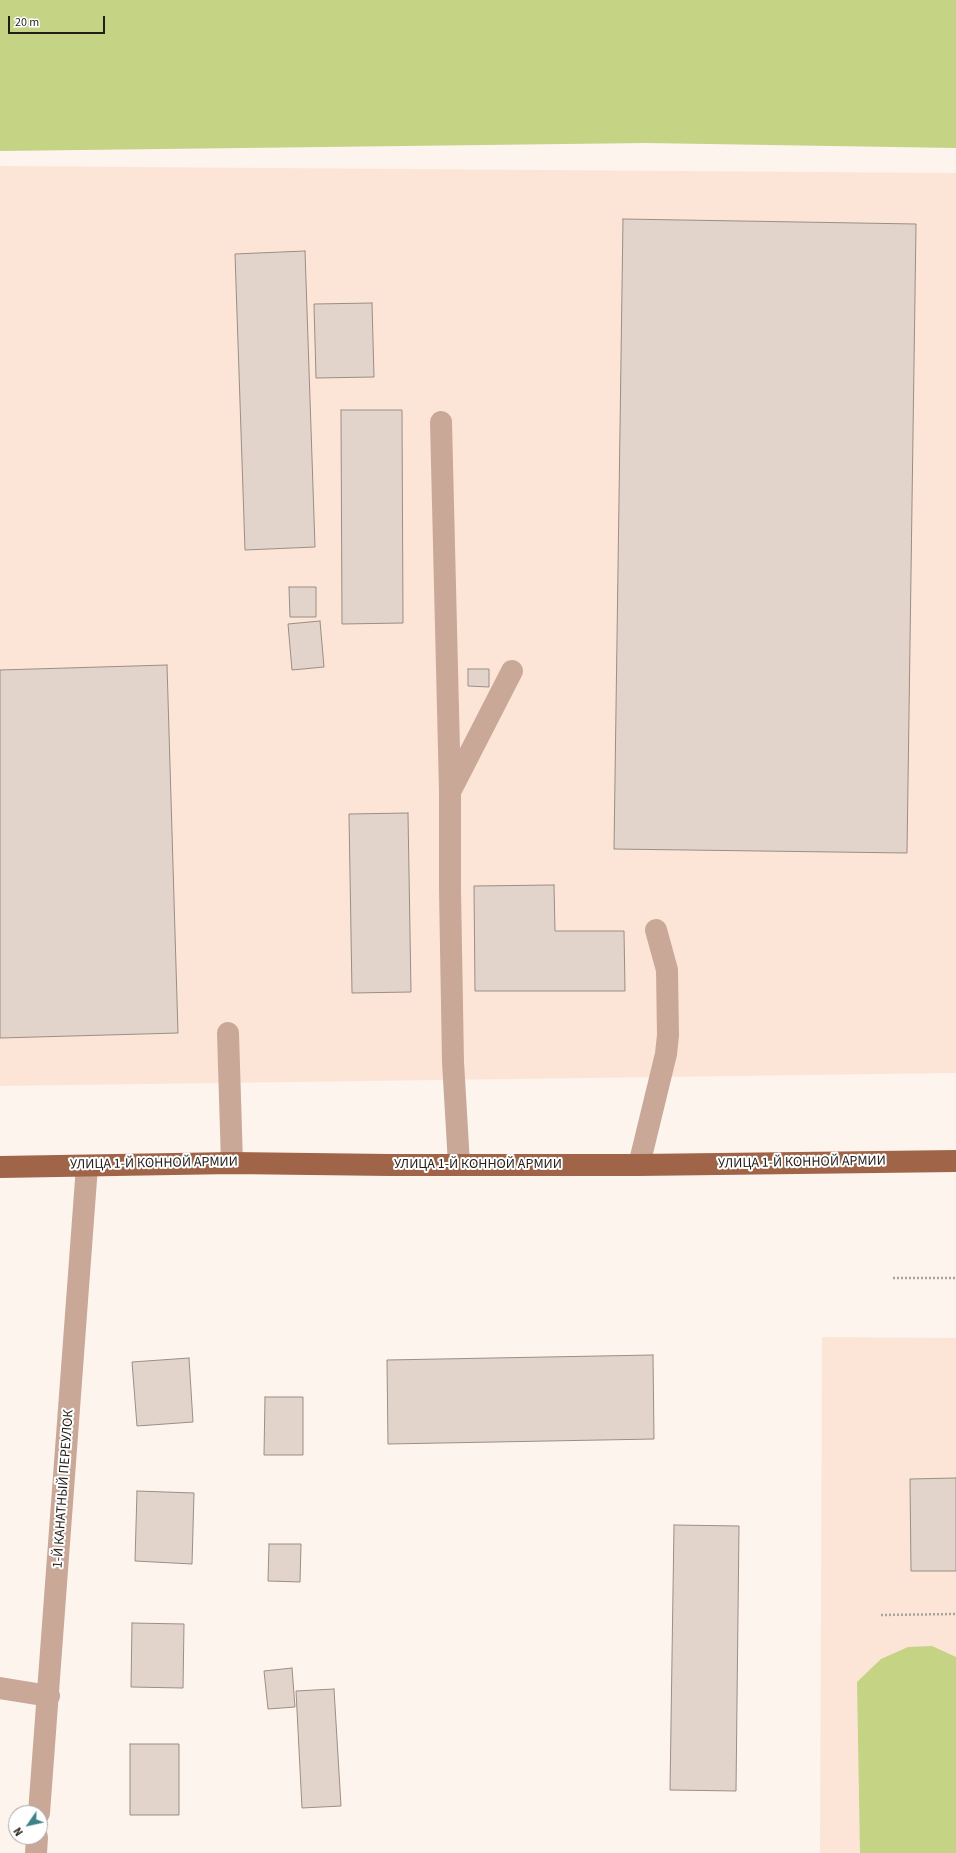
<!DOCTYPE html>
<meta charset="utf-8">
<style>
body{margin:0}
#map{position:relative;width:956px;height:1853px;overflow:hidden;background:#fdf4ee;font-family:"Source Sans 3",sans-serif}
canvas{display:block}
.north{position:absolute;left:8px;top:1805px;width:40px;height:40px;box-sizing:border-box;background:#fff;border:1px solid #a7a5a3;border-radius:50%;rotate:236deg;font-size:11px;font-weight:700;line-height:16px;text-align:center;color:#221d19}
.north::after{content:'';display:block;margin:auto;width:14px;height:18px;background:#3b8389;clip-path:polygon(50% 0,100% 100%,50% 72%,0 100%)}
.scale{position:absolute;left:8px;top:16px;width:97px;height:18px;box-sizing:border-box;border:2px solid #221d19;border-top:0;padding-left:5px;font-size:12px;line-height:14px;white-space:nowrap;color:#221d19;-webkit-text-stroke:3px #fff;paint-order:stroke}
</style>
<div id="map">
<canvas width="956" height="1853"></canvas>
<div class="north">N</div>
<div class="scale">20 m</div>
</div>
<script>
const c = document.querySelector('canvas').getContext('2d');
c.lineJoin = 'round';
function fill(path, color) {
  c.fillStyle = color;
  c.fill(path, 'evenodd');
}
function poly(rows) {
  const path = new Path2D();
  for (const r of rows) {
    path.moveTo(r[0], r[1]);
    for (let i = 2; i < r.length; i += 2) path.lineTo(r[i], r[i + 1]);
  }
  return path;
}
function trace(path, color, width, dash) {
  c.strokeStyle = color;
  c.lineWidth = width;
  c.lineCap = dash ? 'butt' : 'round';
  c.setLineDash(dash || []);
  c.stroke(path);
}
function write(font, color, halo, rows, align = 'center') {
  c.font = font + ' "Source Sans 3",sans-serif';
  c.lineWidth = 4;
  c.setLineDash([]);
  c.textBaseline = 'middle';
  c.strokeStyle = halo;
  c.fillStyle = color;
  for (const [text, x, y, turn = 0] of rows) {
    c.save();
    c.translate(x, y);
    c.rotate((+turn || 0) * Math.PI / 180);
    c.textAlign = isNaN(turn) ? turn : align;
    if (halo) c.strokeText(text, 0, 0);
    c.fillText(text, 0, 0);
    c.restore();
  }
}
fill(poly([
 [0,166,956,173,956,1073,0,1086],
 [822,1337,956,1338,956,1853,820,1853]
]), '#fce5d7');
fill(poly([
 [0,0,956,0,956,148,646,143,0,151],
 [932,1646,956,1657,956,1853,860,1853,857,1682,881,1659,908,1647]
]), '#c5d385');
const building = poly([
 [623,219,916,224,907,853,614,849,623,219],
 [305,251,315,547,245,550,235,254,305,251],
 [372,303,374,377,316,378,314,304,372,303],
 [341,410,402,410,403,623,342,624,341,410],
 [289,587,316,587,316,617,290,617,289,587],
 [320,621,324,667,292,670,288,624,320,621],
 [167,665,178,1033,0,1038,0,670,167,665],
 [468,669,489,669,489,687,468,686,468,669],
 [408,813,411,992,352,993,349,814,408,813],
 [554,885,555,931,624,931,625,991,475,991,474,886,554,885],
 [653,1355,654,1439,388,1444,387,1360,653,1355],
 [189,1358,193,1422,137,1426,132,1362,189,1358],
 [265,1397,303,1397,303,1455,264,1455,265,1397],
 [956,1478,956,1571,911,1571,910,1479,956,1478],
 [137,1491,194,1493,192,1564,135,1561,137,1491],
 [674,1525,739,1526,736,1791,670,1790,674,1525],
 [269,1544,301,1544,300,1582,268,1581,269,1544],
 [132,1623,184,1624,183,1688,131,1687,132,1623],
 [292,1668,295,1707,268,1709,264,1671,292,1668],
 [334,1689,341,1806,302,1808,296,1691,334,1689],
 [130,1744,179,1744,179,1815,130,1815,130,1744]
]);
fill(building, '#e2d4ca');
trace(building, '#9b8e84', 1);
trace(poly([
 [893,1278,956,1278],
 [881,1615,956,1614]
]), '#aaa29d', 2.5, [2, 2]);
trace(poly([
 [441,422,450,791,450,890,453,1062,459,1164],
 [452,788,512,671],
 [228,1033,232,1163],
 [639,1165,666,1054,668,1035,667,970,656,930],
 [0,1688,49,1696],
 [39,1813,87,1166],
 [36,1853,37,1837]
]), '#caa898', 22);
trace(poly([
 [0,1167,232,1163,389,1165,639,1165,956,1161]
]), '#a06549', 22);
write('14px', '#221d19', '#fff', [
 ["УЛИЦА 1-Й КОННОЙ АРМИИ",802,1163,-1],
 ["УЛИЦА 1-Й КОННОЙ АРМИИ",154,1164,-1],
 ["УЛИЦА 1-Й КОННОЙ АРМИИ",478,1165],
 ["1-Й КАНАТНЫЙ ПЕРЕУЛОК",64,1489,-86]
]);
</script>
